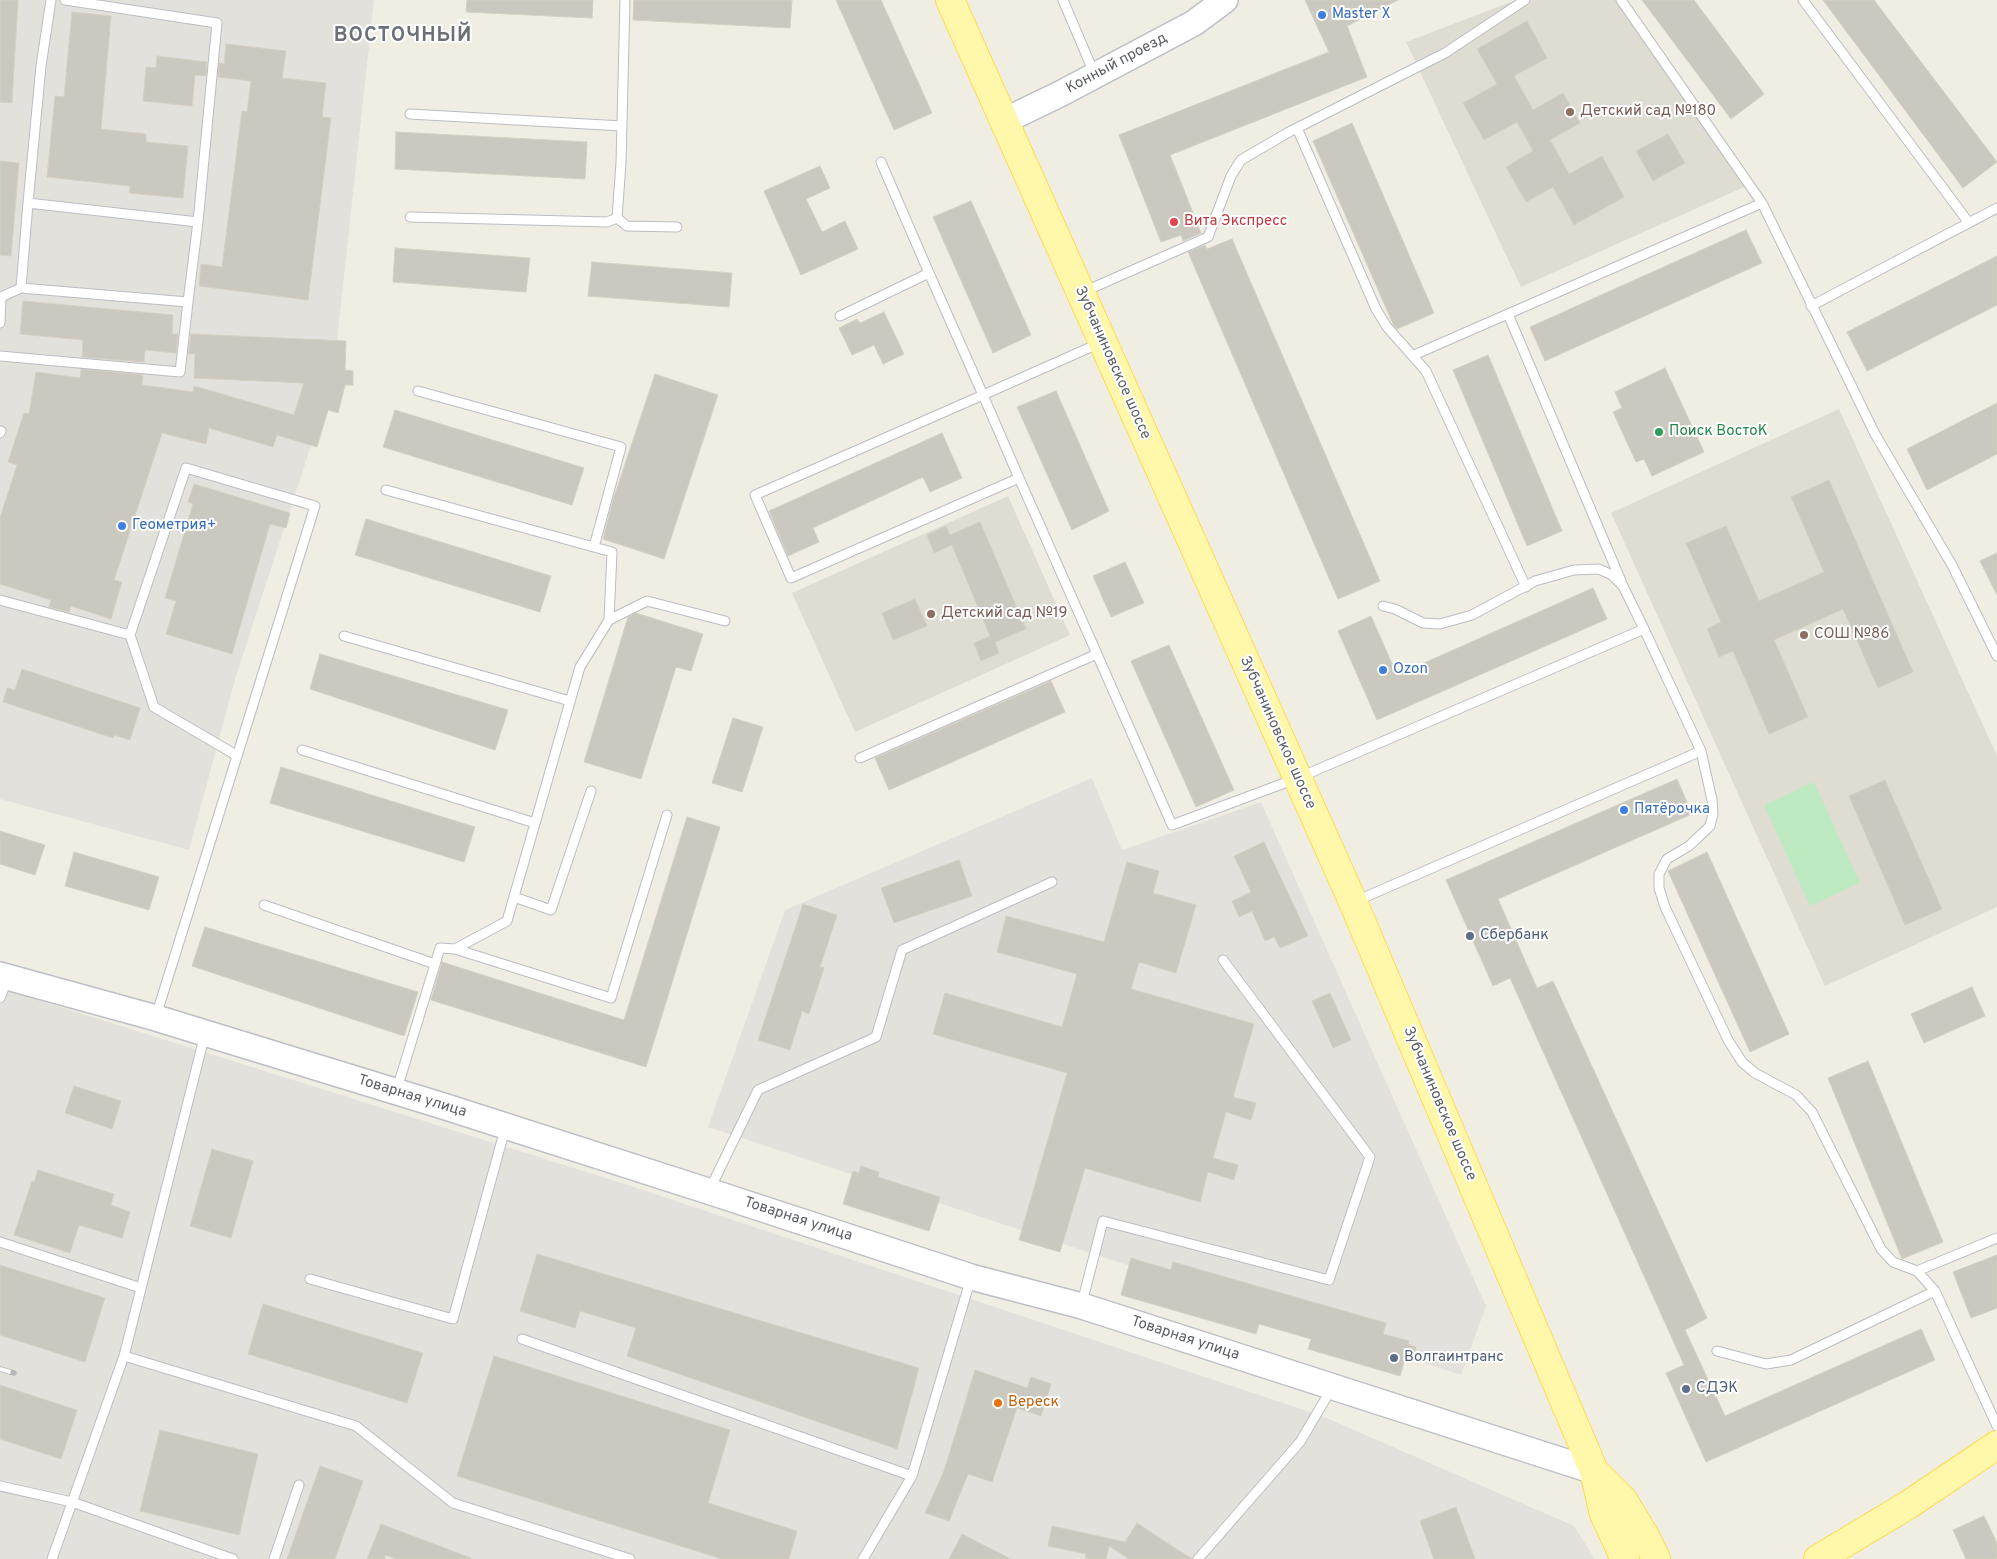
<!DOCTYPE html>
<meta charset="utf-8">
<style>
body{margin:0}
canvas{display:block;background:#f0eee3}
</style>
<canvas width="1997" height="1559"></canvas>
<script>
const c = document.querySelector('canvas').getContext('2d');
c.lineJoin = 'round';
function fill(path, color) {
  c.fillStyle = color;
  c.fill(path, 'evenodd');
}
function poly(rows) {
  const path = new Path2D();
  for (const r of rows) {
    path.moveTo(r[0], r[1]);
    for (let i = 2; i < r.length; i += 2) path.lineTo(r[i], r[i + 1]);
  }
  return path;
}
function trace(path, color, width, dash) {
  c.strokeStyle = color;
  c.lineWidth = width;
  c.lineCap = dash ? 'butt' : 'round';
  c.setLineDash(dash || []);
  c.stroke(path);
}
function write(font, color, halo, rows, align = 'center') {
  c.font = font + ' Overpass,sans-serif';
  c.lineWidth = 4;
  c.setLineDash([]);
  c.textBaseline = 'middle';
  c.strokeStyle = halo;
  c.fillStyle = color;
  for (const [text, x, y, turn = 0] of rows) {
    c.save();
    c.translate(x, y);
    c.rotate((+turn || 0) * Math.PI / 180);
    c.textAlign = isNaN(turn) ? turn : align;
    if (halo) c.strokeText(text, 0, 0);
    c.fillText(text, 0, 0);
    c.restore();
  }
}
fill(poly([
 [0,0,374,0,333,378,236,676,189,850,0,799],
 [1092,778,1122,850,1261,802,1486,1306,1461,1375,708,1127,785,910],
 [0,988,631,1186,1322,1416,1574,1526,1595,1559,0,1559]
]), '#e3e1db');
fill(poly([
 [1516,0,1617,0,1753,183,1521,287,1406,42],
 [1839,409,1997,756,1997,907,1825,986,1611,513],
 [1008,496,1070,635,855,732,792,593]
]), '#dfddd2');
fill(poly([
 [1814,782,1860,883,1810,906,1764,805]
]), '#bdeac1');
const building = poly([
 [0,0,18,0,12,103,0,102,0,0],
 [467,0,593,0,592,18,466,12,467,0],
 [634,0,792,0,790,28,633,20,634,0],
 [836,0,881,0,932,113,894,130,836,0],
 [1305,0,1398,0,1347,26,1367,77,1170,155,1201,233,1183,241,1181,235,1161,242,1119,135,1329,52,1305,0],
 [1642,0,1694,0,1764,94,1731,119,1642,0],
 [1823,0,1874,0,1997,162,1963,188,1823,0],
 [72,12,111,16,101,129,146,134,146,142,188,146,183,198,129,193,130,186,47,177,55,96,64,97,72,12],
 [1527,21,1547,58,1514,76,1533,110,1563,93,1580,123,1550,140,1569,174,1602,156,1624,197,1574,225,1553,187,1526,202,1506,167,1533,151,1517,122,1484,140,1463,103,1497,84,1477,49,1527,21],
 [226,44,286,51,282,78,326,83,322,117,331,118,308,300,199,286,201,264,222,267,242,111,247,112,251,81,218,77,219,63,224,64,226,44],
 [157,56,207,62,206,76,195,75,192,106,143,101,146,67,156,68,157,56],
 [1352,123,1434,313,1397,329,1393,324,1313,141,1352,123],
 [396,132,587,142,585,179,395,169,396,132],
 [1668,134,1685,163,1653,181,1636,151,1668,134],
 [0,161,19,163,11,256,0,255,0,161],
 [820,166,830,188,806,199,822,232,845,221,858,249,801,275,764,191,820,166],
 [971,201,1031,335,993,353,933,217,971,201],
 [1746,230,1762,263,1545,361,1530,327,1746,230],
 [1232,239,1380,581,1338,599,1188,252,1205,245,1207,249,1232,239],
 [395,248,530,258,526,292,393,282,395,248],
 [1997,256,1997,305,1867,371,1847,332,1997,256],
 [592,262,732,273,729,307,588,296,592,262],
 [23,301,173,315,172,334,178,334,176,353,145,350,144,362,82,357,83,340,20,334,23,301],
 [884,312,904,354,883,364,874,345,852,355,839,328,857,319,860,323,884,312],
 [191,334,346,341,345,370,353,371,353,385,345,385,338,413,328,410,317,447,277,435,273,447,209,428,206,444,162,433,114,580,122,582,111,619,71,606,69,612,49,607,51,600,0,584,0,518,17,465,8,462,24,413,29,414,36,372,80,378,81,369,143,375,142,385,193,392,194,386,294,415,304,383,194,378,195,354,188,354,191,334],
 [1488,355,1562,531,1527,546,1453,370,1488,355],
 [1665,368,1704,452,1652,476,1644,459,1636,462,1613,412,1622,408,1615,392,1665,368],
 [655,374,718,395,664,559,603,539,613,500,655,374],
 [1056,391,1109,511,1072,530,1017,407,1056,391],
 [1997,403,1997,454,1927,490,1907,449,1997,403],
 [395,410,584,468,572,505,383,447,395,410],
 [942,433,962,478,930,492,923,477,813,528,819,542,788,556,769,511,942,433],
 [1829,480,1913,672,1878,688,1843,609,1774,640,1808,717,1769,734,1733,651,1719,657,1707,629,1721,622,1686,543,1726,526,1759,601,1824,572,1791,497,1829,480],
 [194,484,290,513,286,528,270,524,232,654,166,634,176,601,165,598,193,504,188,502,194,484],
 [366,519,551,576,540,612,355,555,366,519],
 [980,522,1026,629,995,642,999,653,981,661,974,643,990,636,952,545,934,553,927,535,946,526,950,535,980,522],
 [1997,553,1997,595,1980,561,1997,553],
 [1125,562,1144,603,1111,617,1093,576,1125,562],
 [1593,588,1607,619,1377,720,1338,631,1371,616,1397,675,1593,588],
 [915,599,927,626,893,640,882,613,915,599],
 [636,613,703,634,691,671,676,667,641,779,584,762,628,617,636,613],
 [1169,645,1234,790,1196,807,1131,661,1169,645],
 [320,654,508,710,495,750,310,689,320,654],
 [22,669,140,708,130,740,114,735,113,738,3,702,7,688,15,690,22,669],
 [1051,681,1065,712,889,790,875,758,1051,681],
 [733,718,763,727,742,792,712,783,733,718],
 [281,767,475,827,464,862,270,803,281,767],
 [1677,779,1692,814,1498,899,1537,988,1553,981,1707,1318,1685,1330,1725,1416,1921,1329,1935,1360,1706,1462,1666,1373,1684,1365,1510,978,1493,986,1446,880,1677,779],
 [1885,780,1942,909,1905,925,1849,796,1885,780],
 [687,817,720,827,646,1067,431,1000,442,962,624,1020,687,817],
 [0,831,45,845,35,875,0,864,0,831],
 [1264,842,1308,936,1280,948,1274,937,1265,941,1252,911,1239,917,1232,901,1251,892,1234,856,1264,842],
 [74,852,159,877,149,910,65,886,74,852],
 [1707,852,1789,1034,1750,1052,1668,871,1707,852],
 [959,860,972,896,894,923,881,888,959,860],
 [1127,862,1159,871,1153,893,1196,905,1176,973,1139,962,1131,989,1254,1024,1233,1097,1256,1103,1251,1120,1226,1112,1213,1158,1238,1165,1234,1180,1208,1172,1200,1202,1085,1168,1060,1252,1019,1240,1067,1073,933,1034,945,993,1062,1027,1077,974,997,952,1006,916,1104,942,1127,862],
 [803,904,837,915,820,967,824,968,809,1014,802,1011,790,1050,758,1040,803,904],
 [205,927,418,992,404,1036,192,966,205,927],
 [1972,987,1985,1016,1924,1043,1911,1014,1972,987],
 [1330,993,1351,1040,1333,1048,1312,1001,1330,993],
 [1868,1061,1943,1242,1902,1259,1828,1078,1868,1061],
 [74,1086,121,1101,112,1129,65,1113,74,1086],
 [212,1149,253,1161,231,1238,190,1226,212,1149],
 [861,1166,879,1172,878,1177,940,1197,929,1231,843,1204,853,1171,859,1173,861,1166],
 [38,1170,114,1194,111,1205,130,1212,122,1238,79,1225,70,1253,14,1235,32,1181,34,1182,38,1170],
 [537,1254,919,1368,897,1449,627,1356,636,1328,580,1311,575,1328,520,1311,537,1254],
 [1997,1255,1997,1308,1971,1318,1953,1272,1997,1255],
 [1131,1258,1171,1270,1173,1262,1386,1323,1383,1334,1409,1341,1408,1344,1416,1347,1412,1361,1405,1359,1400,1376,1308,1349,1311,1339,1259,1324,1256,1334,1121,1295,1131,1258],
 [0,1265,105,1298,85,1362,0,1335,0,1265],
 [263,1304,423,1353,407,1403,248,1354,263,1304],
 [494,1356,730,1430,708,1503,797,1531,789,1559,722,1559,457,1476,494,1356],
 [975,1370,1027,1388,1031,1377,1051,1384,1041,1416,1017,1408,992,1482,968,1474,949,1521,925,1513,944,1471,975,1370],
 [0,1385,77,1410,61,1459,0,1439,0,1385],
 [160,1430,258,1454,239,1535,140,1511,160,1430],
 [320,1466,363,1481,335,1559,287,1559,320,1466],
 [1456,1507,1475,1559,1434,1559,1420,1521,1456,1507],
 [1984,1516,1997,1543,1997,1559,1966,1559,1953,1530,1984,1516],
 [1137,1523,1192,1559,1129,1559,1109,1546,1106,1559,1085,1559,1086,1554,1048,1546,1052,1526,1125,1542,1137,1523],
 [381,1524,471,1558,470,1559,397,1559,386,1555,384,1559,367,1559,381,1524],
 [962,1534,1011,1559,949,1559,962,1534]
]);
fill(building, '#cbc8c0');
trace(building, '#d5d0c1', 1);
const lane = poly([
 [51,0,41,66,28,203,198,222,217,23,65,0],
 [625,0,621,163,617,218,627,226,677,227],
 [1063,0,1094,73],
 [1621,0,1762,203,1875,434,1952,565,1997,656],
 [1803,0,1969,223],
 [410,114,622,126],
 [1297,128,1376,309,1387,327,1426,371,1526,587],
 [881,162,929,273,983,395,1019,478,791,578,755,495,983,395,1100,343],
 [28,203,21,288,188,302,198,222],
 [410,217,607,222,617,218],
 [1083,292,1208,237,1231,176,1241,160,1289,132,1445,53,1525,0],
 [1811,306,1997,208],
 [1508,314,1621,581],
 [840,316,929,273],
 [0,323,1,297,21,288],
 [1414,355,1762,203],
 [0,356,180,372,188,302],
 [418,391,621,447,594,547],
 [0,433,1,431],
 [386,490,612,552,609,620,580,667,507,921,455,949,440,948,397,1089],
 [0,600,130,635],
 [1383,606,1395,609,1423,623,1440,624,1472,615,1535,581,1574,570,1599,569,1612,575,1623,586,1644,629,1701,751,1712,800,1713,814,1710,826,1689,846,1667,859,1659,874,1659,888,1665,907,1728,1040,1742,1062,1755,1073,1796,1095,1812,1112,1881,1249,1893,1262,1917,1271,1935,1291,1997,1426],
 [609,620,647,601,725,621],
 [344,636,570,701],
 [1097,654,1172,825,1298,778,1644,629],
 [302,750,535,823],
 [860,758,1097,654,1019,478],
 [514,897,551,910,591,791],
 [1356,901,1701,751],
 [264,905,435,964],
 [455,949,611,998,667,815],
 [0,998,8,978],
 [156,1016,315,506,186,468,130,635,154,707,236,755],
 [709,1191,758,1090,876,1037,902,950,1052,882],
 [0,1242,141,1288],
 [1917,1271,1997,1238],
 [310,1279,453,1319,505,1129],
 [1082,1303,1103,1221,1329,1280,1370,1157,1223,960],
 [522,1339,912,1476,971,1278],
 [1717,1351,1766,1364,1791,1360,1935,1291],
 [124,1356,356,1426,453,1503,630,1559],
 [0,1486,72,1502,233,1559],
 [52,1559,124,1356,205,1034],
 [274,1559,299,1485],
 [863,1559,912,1476],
 [1198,1559,1300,1442,1332,1388]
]);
const secondary = poly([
 [1004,121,1060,94,1194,23,1225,0],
 [0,975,156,1018,443,1106,708,1191,971,1277,1082,1306,1594,1471]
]);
const primary = poly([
 [950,0,1353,902,1594,1471,1604,1514,1625,1559],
 [1594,1471,1623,1500,1645,1536,1656,1559],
 [1818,1559,1908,1505,1997,1445]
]);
trace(lane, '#bbbdc4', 11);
trace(secondary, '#bcbfc6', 28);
trace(primary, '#ffda4d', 30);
trace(lane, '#fff', 9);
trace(secondary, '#fff', 25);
trace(primary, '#fff7a9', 28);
const rail = poly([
 [0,1369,14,1373]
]);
trace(rail, '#b7b8b9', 5.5);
trace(rail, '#fff', 4, [11]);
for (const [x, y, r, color] of [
 [1322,15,5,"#3f7fe0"],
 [1570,112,5,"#8d6e63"],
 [1174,222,5,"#e0444e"],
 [1659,432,5,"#2e9e5b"],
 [122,526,5,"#3f7fe0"],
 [931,614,5,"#8d6e63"],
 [1804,635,5,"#8d6e63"],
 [1383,670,5,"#3f7fe0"],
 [1624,810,5,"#3f7fe0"],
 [1470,936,5,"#5c6f8a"],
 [1394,1358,5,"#5c6f8a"],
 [1686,1389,5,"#5c6f8a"],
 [998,1403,5,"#e8710a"]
]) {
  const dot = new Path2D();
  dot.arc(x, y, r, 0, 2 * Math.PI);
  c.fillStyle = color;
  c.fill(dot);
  trace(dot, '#fff', 2);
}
write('15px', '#366cbe', '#fff', [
 ["Master X",1332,15],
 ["Геометрия+",132,526],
 ["Ozon",1393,670],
 ["Пятёрочка",1634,810]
], 'left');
write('15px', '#5b5f66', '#fff', [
 ["Конный проезд",1117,64,-28],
 ["Зубчаниновское шоссе",1112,363,66],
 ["Зубчаниновское шоссе",1277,733,66],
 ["Товарная улица",412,1097,17],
 ["Зубчаниновское шоссе",1439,1104,67],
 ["Товарная улица",798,1220,18],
 ["Товарная улица",1185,1339,18]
]);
write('15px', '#785e54', '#fff', [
 ["Детский сад №180",1580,112],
 ["Детский сад №19",941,614],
 ["СОШ №86",1814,635]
], 'left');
write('15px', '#be3a42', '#fff', [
 ["Вита Экспресс",1184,222]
], 'left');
write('15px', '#27864d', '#fff', [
 ["Поиск ВостоК",1669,432]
], 'left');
write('15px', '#4e5e75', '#fff', [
 ["Сбербанк",1480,936],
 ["Волгаинтранс",1404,1358],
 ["СДЭК",1696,1389]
], 'left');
write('15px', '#c56008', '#fff', [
 ["Вереск",1008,1403]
], 'left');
c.letterSpacing = '1px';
write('bold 20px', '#6c7178', '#fff', [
 ["ВОСТОЧНЫЙ",403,37]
]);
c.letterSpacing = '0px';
</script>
